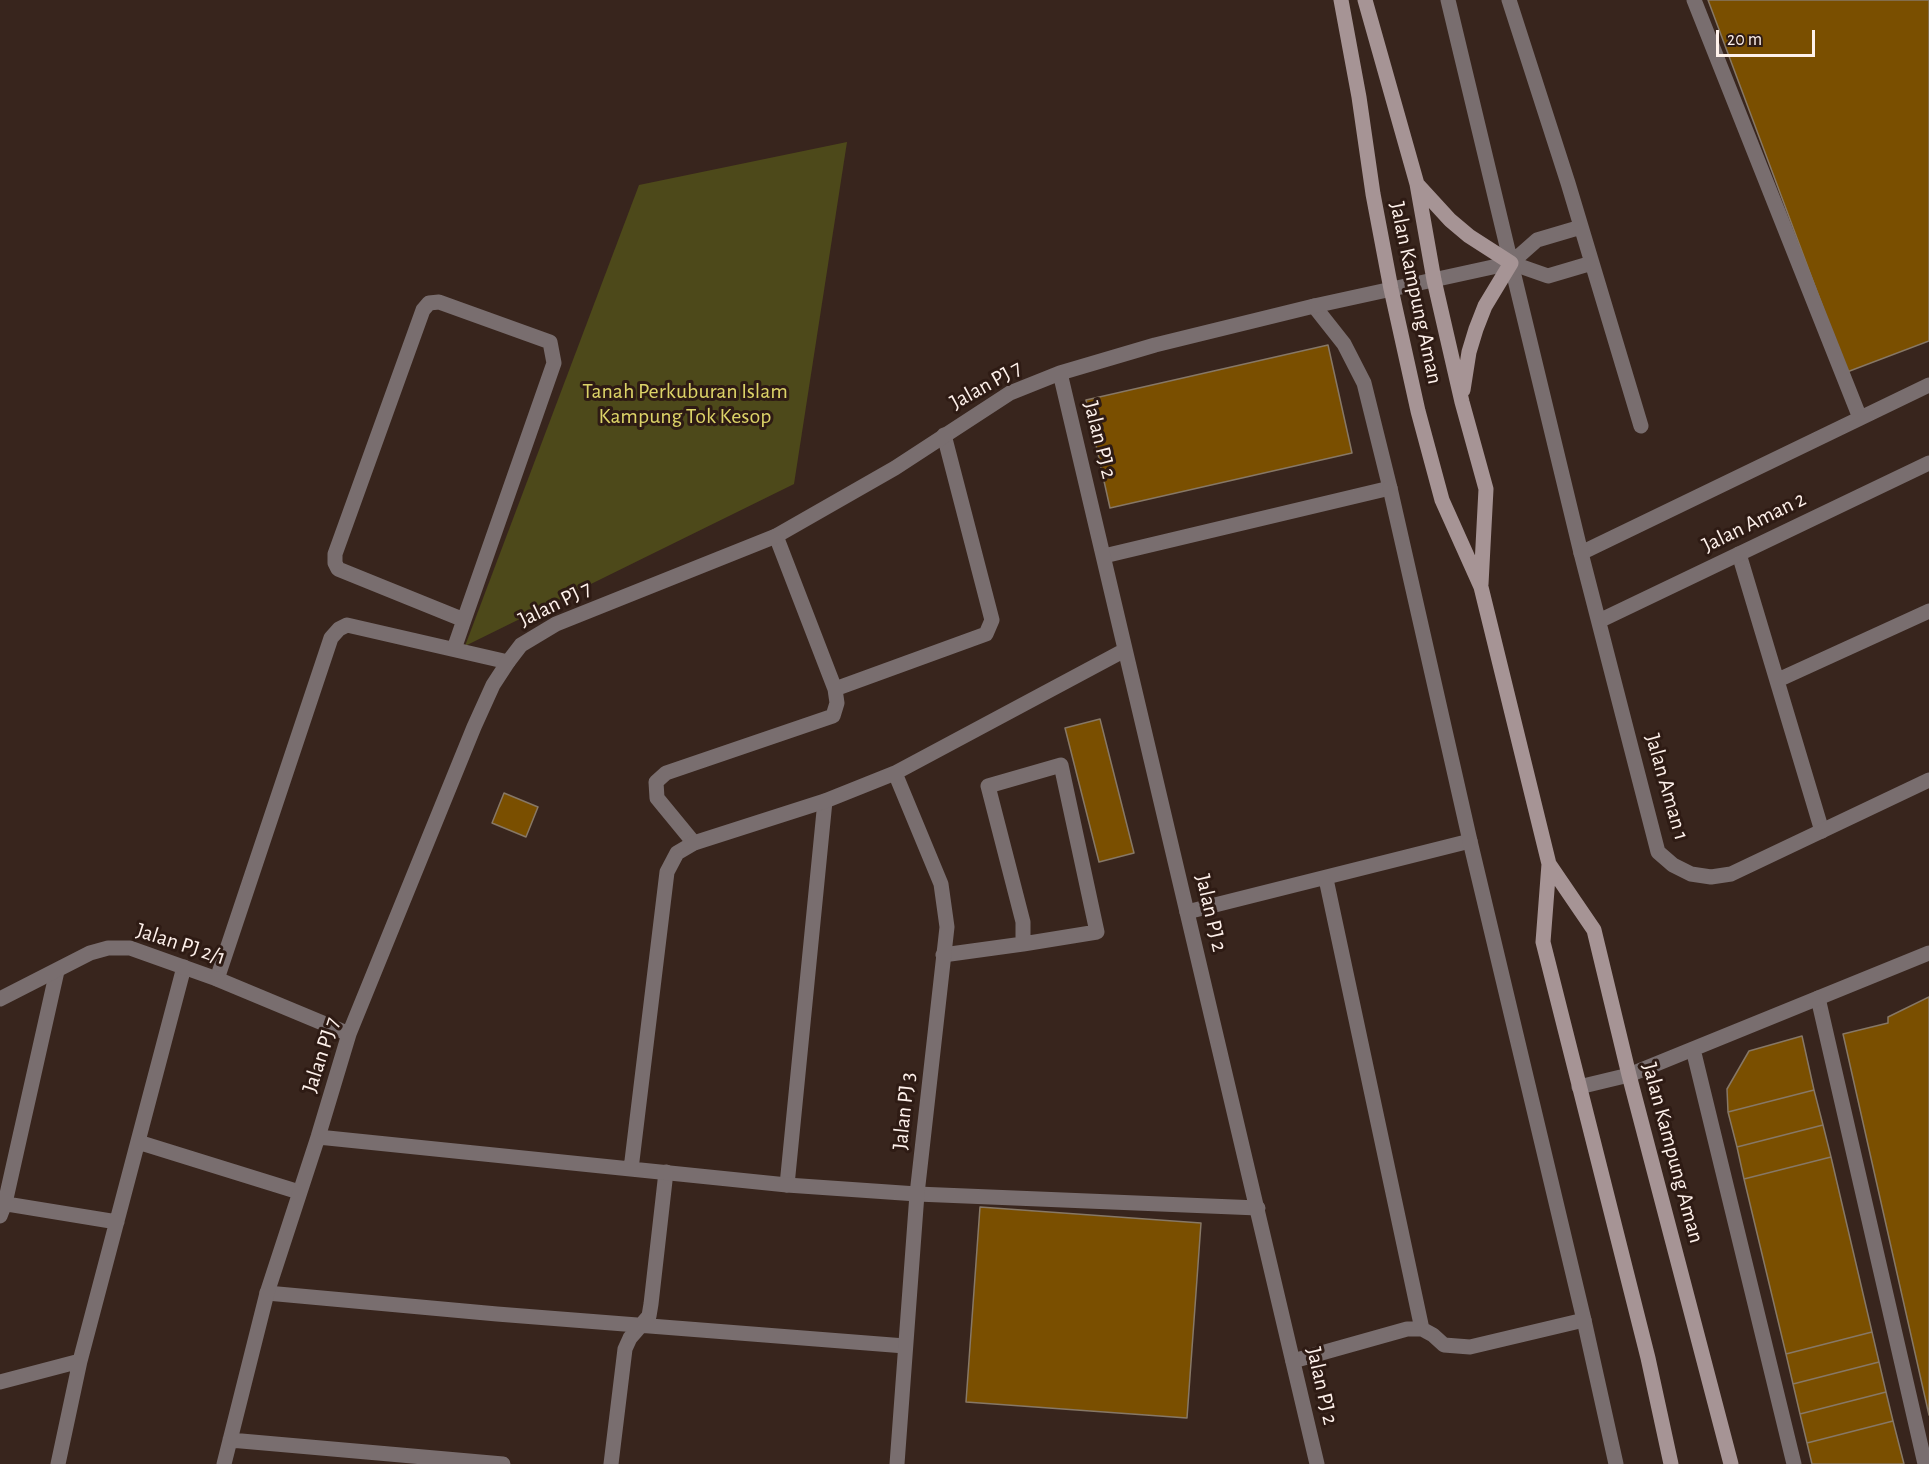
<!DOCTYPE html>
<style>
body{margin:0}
#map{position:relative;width:1929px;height:1464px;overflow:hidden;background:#38251d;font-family:"Alegreya Sans",sans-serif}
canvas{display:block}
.scale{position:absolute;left:1716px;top:30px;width:99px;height:27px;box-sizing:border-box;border:3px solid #fef1eb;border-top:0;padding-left:8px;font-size:18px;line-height:21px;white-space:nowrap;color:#fef1eb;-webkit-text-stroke:4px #2e1b14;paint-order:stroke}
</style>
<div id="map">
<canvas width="1929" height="1464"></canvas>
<div class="scale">20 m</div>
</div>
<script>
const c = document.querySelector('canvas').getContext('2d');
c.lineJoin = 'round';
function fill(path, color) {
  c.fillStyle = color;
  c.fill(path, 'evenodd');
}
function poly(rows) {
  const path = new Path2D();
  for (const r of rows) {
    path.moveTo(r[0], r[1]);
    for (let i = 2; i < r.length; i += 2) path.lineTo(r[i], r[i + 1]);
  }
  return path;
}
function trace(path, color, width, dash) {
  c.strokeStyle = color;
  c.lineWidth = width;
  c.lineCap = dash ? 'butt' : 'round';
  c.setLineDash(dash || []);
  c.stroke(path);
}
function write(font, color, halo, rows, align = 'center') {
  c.font = font + ' "Alegreya Sans",sans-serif';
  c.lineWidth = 6;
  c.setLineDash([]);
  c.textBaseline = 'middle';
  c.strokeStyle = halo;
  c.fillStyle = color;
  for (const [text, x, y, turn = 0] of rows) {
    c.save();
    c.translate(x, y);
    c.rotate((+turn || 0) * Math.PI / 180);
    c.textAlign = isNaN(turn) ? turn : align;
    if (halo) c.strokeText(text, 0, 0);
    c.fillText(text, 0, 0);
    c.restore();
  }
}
fill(poly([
 [847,142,794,484,465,646,639,185]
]), '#4d491a');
const building = poly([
 [1708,0,1929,0,1929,341,1847,372,1708,0],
 [1328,345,1352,453,1110,508,1086,400,1328,345],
 [1100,719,1134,853,1099,862,1065,728,1100,719],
 [504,793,538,807,526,837,492,823,504,793],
 [1929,997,1929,1415,1843,1034,1888,1023,1888,1017,1929,997],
 [1802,1036,1814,1090,1728,1112,1727,1089,1749,1051,1802,1036],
 [1814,1090,1823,1125,1737,1147,1728,1112,1814,1090],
 [1823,1125,1831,1157,1744,1179,1737,1147,1823,1125],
 [1831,1157,1872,1332,1786,1354,1744,1179,1831,1157],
 [980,1207,1201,1223,1187,1418,966,1402,980,1207],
 [1872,1332,1879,1362,1793,1384,1786,1354,1872,1332],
 [1879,1362,1886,1392,1800,1414,1793,1384,1879,1362],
 [1886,1392,1893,1421,1807,1443,1800,1414,1886,1392],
 [1893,1421,1904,1464,1812,1464,1807,1443,1893,1421]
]);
fill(building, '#7a4f00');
trace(building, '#877866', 1.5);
trace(poly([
 [1448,0,1511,263],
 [1509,0,1568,183,1641,426],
 [1694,0,1860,418],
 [1511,263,1548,276,1592,263],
 [1511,263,1537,240,1581,227],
 [1581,553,1929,385],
 [1739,554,1822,831],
 [1104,556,1390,488,1364,383,1344,344,1314,306],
 [454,649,464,620,554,363,550,342,439,302,429,303,423,310,335,554,335,563,338,569,464,620],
 [1778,680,1929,611],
 [835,689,986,634,992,620,944,435],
 [694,843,657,798,656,782,666,773,833,716,837,703,835,689,776,536],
 [1326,879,1422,1329],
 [1187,912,1470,841],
 [943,955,1023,944,1023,922,988,786,1061,765,1097,932,1023,944],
 [217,979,331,638,339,629,347,625,508,662],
 [1818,998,1925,1464],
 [138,1142,299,1192],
 [787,1185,825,801],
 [917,1194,1258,1208],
 [0,1203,117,1222],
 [0,1216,5,1203,57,971],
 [267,1293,497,1314,905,1346],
 [1293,1361,1407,1329,1422,1329,1433,1335,1444,1345,1470,1347,1584,1320],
 [0,1382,80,1361],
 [58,1464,80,1361,184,967],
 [611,1464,625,1349,630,1338,649,1316,651,1304,666,1172]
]), '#796e6f', 15);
trace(poly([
 [1060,373,1317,1464],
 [1390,488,1470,841,1584,1320,1616,1464],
 [1599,621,1929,463],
 [895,773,941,884,947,927,917,1194,897,1464],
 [0,999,90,953,108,948,130,948,217,979,349,1034],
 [1693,1049,1794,1464],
 [1579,1087,1629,1075,1929,953],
 [318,1137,787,1185,917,1194],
 [631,1169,667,872,677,853,694,843,825,801,895,773,1125,650],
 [230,1440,503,1464],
 [224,1464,267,1293,318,1137,349,1034,474,727,493,685,508,662,521,645,556,624,776,536,895,468,1010,393,1060,373,1155,345,1314,306,1511,263,1581,553,1658,852,1673,865,1691,874,1711,877,1731,874,1929,780]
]), '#796e6f', 15);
trace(poly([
 [1341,0,1359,97,1373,194,1391,289,1418,411,1442,500,1481,587,1549,864,1543,942,1648,1358,1671,1464],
 [1365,0,1417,184,1434,280,1462,402,1486,489,1481,584],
 [1417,184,1450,220,1469,236,1511,263,1485,306,1476,329,1469,352,1463,390],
 [1549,864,1594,930,1629,1075,1731,1464]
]), '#a69495', 15);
write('22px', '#fef1eb', '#2e1b14', [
 ["Jalan Kampung Aman",1416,293,78],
 ["Jalan PJ 7",986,385,-29],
 ["Jalan PJ 2",1100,440,76],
 ["Jalan Aman 2",1754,522,-26],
 ["Jalan PJ 7",555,604,-26],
 ["Jalan Aman 1",1667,787,74],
 ["Jalan PJ 2",1211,913,77],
 ["Jalan PJ 2/1",181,944,18],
 ["Jalan PJ 7",321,1055,-72],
 ["Jalan PJ 3",904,1111,-84],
 ["Jalan Kampung Aman",1673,1153,75],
 ["Jalan PJ 2",1322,1386,77]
]);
write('22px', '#ddd468', '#2e1b14', [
 ["Tanah Perkuburan Islam",685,391],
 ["Kampung Tok Kesop",685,416]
]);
</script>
